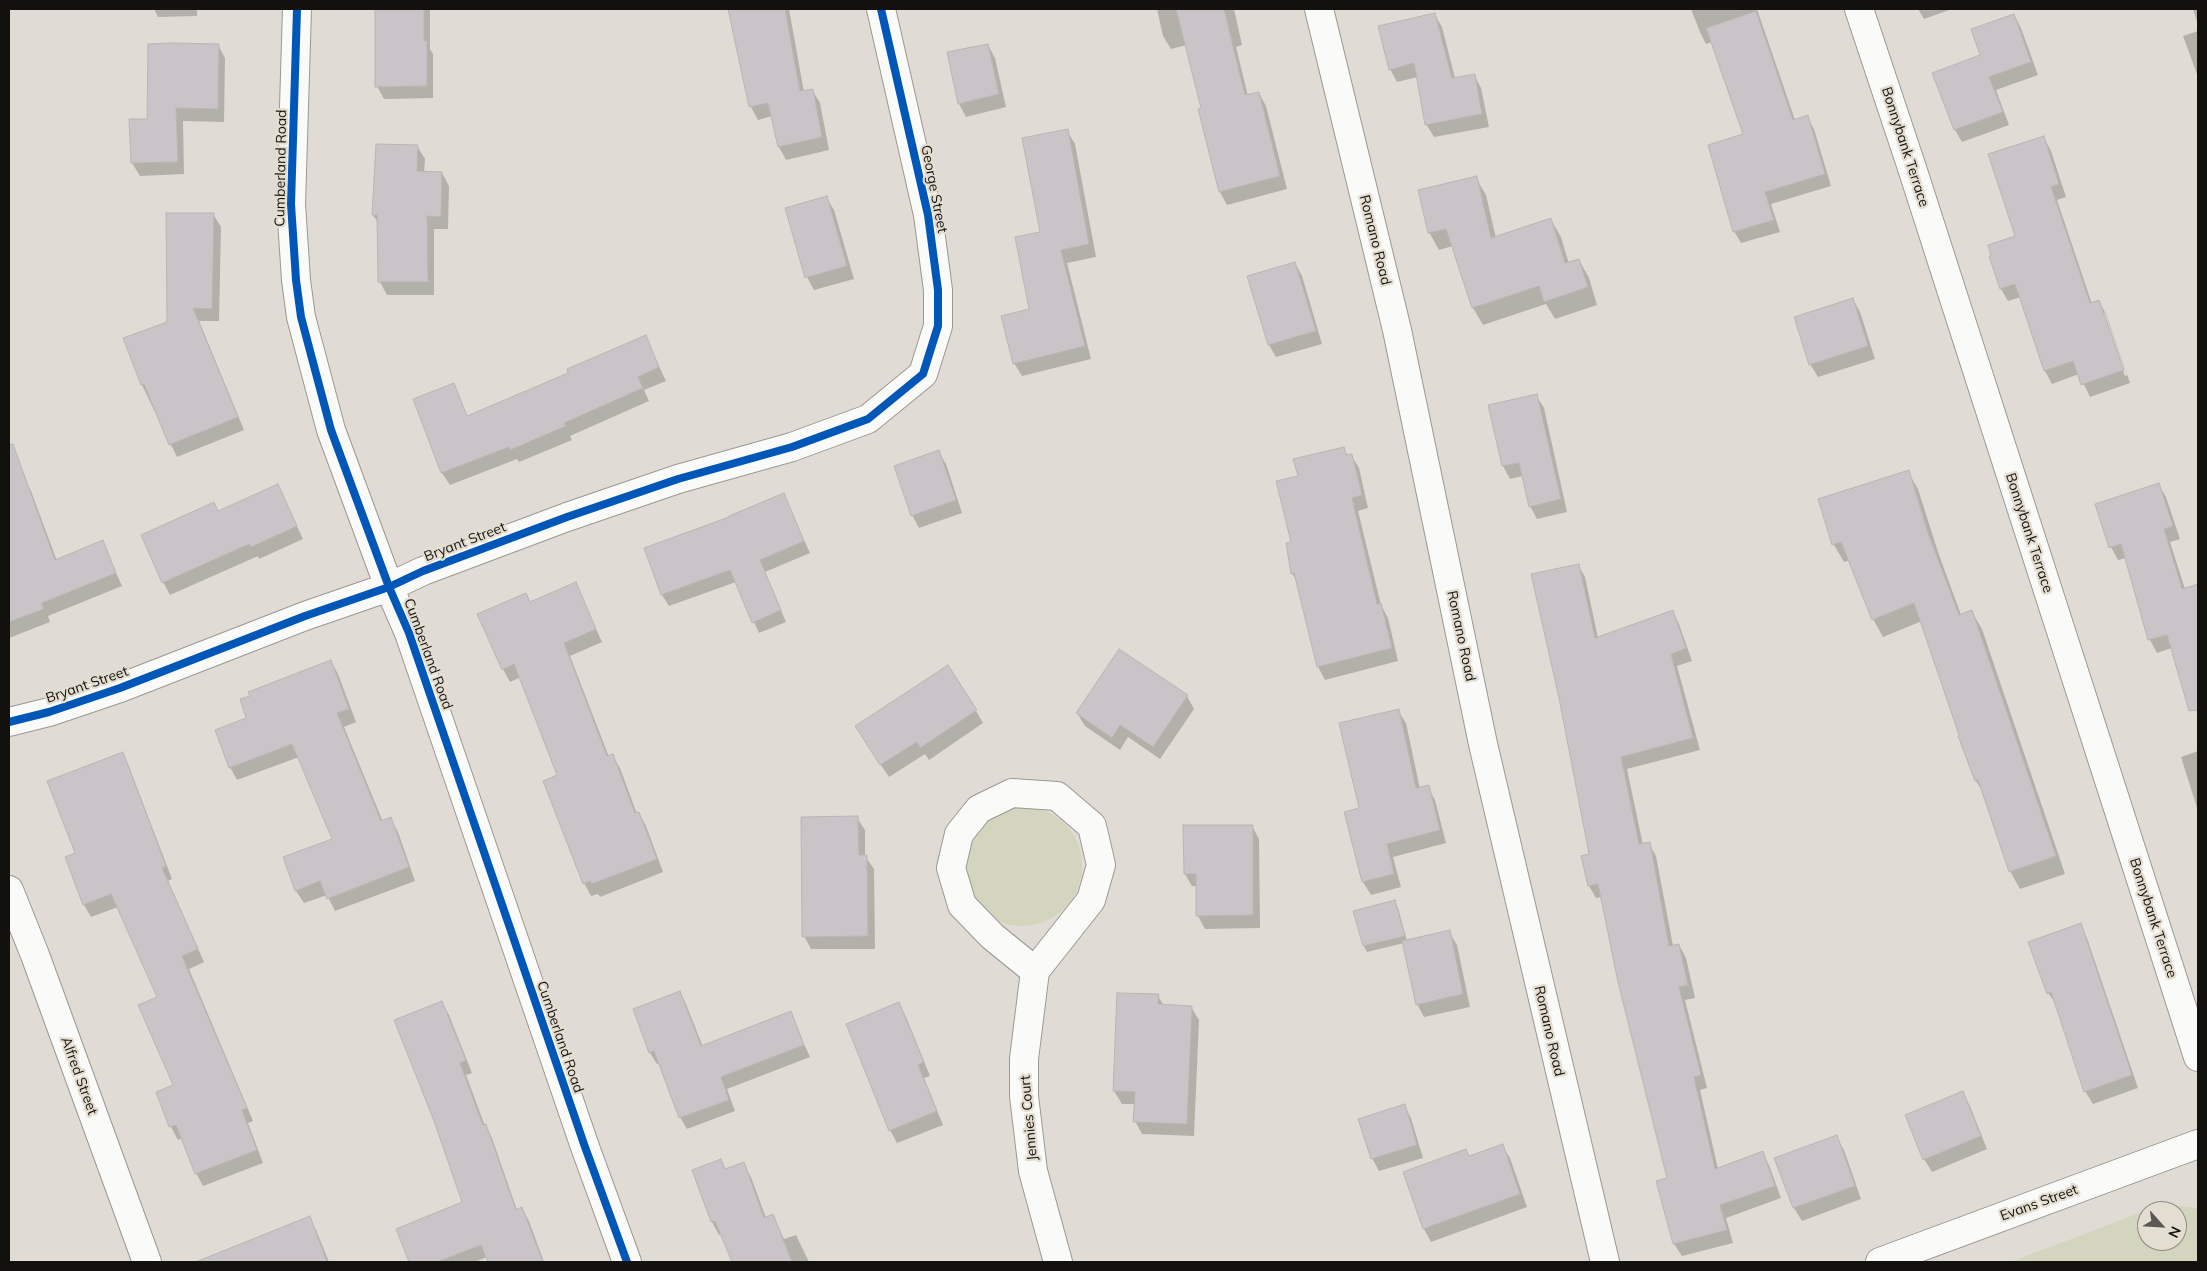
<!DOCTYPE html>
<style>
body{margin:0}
#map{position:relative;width:2207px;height:1271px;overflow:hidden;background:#e0dcd5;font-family:Mulish,sans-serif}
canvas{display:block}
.frame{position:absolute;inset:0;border:10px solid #13110d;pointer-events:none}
.north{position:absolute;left:2137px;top:1201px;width:50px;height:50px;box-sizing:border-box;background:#e4ddd1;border:1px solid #908b83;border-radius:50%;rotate:116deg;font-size:14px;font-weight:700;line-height:20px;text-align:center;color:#13110d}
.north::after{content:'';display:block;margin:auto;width:18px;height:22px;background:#5b5853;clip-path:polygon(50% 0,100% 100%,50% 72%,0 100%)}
</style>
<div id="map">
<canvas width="2207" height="1271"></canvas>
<div class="frame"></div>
<div class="north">N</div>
</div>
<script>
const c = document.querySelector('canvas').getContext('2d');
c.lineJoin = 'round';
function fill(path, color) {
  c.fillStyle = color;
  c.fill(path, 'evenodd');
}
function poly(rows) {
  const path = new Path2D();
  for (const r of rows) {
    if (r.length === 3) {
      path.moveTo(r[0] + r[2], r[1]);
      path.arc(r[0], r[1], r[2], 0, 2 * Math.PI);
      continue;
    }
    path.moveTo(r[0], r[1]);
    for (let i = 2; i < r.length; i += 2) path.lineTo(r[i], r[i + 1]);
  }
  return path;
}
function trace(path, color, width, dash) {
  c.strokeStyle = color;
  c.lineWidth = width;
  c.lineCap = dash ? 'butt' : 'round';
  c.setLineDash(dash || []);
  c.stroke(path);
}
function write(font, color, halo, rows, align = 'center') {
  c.font = font + ' Mulish,sans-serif';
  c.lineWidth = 4.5;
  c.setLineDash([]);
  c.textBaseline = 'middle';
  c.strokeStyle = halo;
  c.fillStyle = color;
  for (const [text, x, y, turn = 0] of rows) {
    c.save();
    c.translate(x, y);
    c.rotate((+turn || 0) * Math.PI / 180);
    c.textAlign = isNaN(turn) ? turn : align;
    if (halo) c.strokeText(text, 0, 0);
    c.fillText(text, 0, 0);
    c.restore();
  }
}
fill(poly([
 [1022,866,60],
 [2163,1204,2198,1208,2198,1262,2011,1262],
 [2147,1211,2177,1211,2177,1241,2147,1241]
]), '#d3d5be');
fill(poly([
 [154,9,197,9,197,16,158,17],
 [377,9,430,9,430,49,433,54,433,98,384,99,377,86],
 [730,9,789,9,804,92,812,90,820,103,829,150,786,160,779,147,772,116,758,120,751,107],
 [1157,9,1234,9,1242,45,1236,47,1248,96,1259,93,1266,106,1287,189,1227,205,1220,192,1203,109,1187,45,1171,49,1163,36],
 [1691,9,1757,9,1795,120,1807,117,1814,129,1831,186,1771,204,1780,232,1741,243,1734,231,1744,135,1712,42,1706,44,1700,32],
 [1918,9,1952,9,1924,19],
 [2193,9,2198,9,2198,25],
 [1434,14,1442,27,1455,78,1474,75,1481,88,1489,127,1434,137,1426,124,1418,77,1397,82,1390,69],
 [2014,15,2021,28,2038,75,1996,90,2009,125,1962,142,1955,130,1982,56],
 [2198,31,2198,77,2183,36],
 [218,45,225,58,224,122,183,121,184,174,140,176,132,163,148,120],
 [988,45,995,58,1006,107,966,117,959,104,948,53],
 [1067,131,1075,144,1096,257,1067,263,1091,359,1022,376,1014,363,1030,310,1041,233],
 [2044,138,2051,151,2066,197,2057,200,2092,304,2099,301,2106,314,2130,383,2090,397,2079,374,2052,384,2045,371,2021,297,2008,301,2001,289],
 [2103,313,2105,313,2127,375,2125,376],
 [417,146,425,159,424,173,442,173,449,186,448,229,434,229,434,295,387,295,380,282,379,224,373,215],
 [1476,178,1486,195,1496,238,1551,220,1561,237,1569,264,1579,260,1589,278,1597,305,1555,319,1546,304,1483,325,1473,308,1453,246,1439,250,1429,232],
 [826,197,834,210,854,279,814,290,807,277],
 [213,214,221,227,219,321,199,321,244,430,177,457,142,385,125,339,168,323],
 [1295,263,1302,276,1322,344,1276,357,1269,345],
 [1853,299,1860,312,1875,359,1818,377,1810,364],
 [645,337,666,381,644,390,649,401,570,436,572,440,519,462,517,459,450,485,442,473,414,400,453,385,468,417,570,374],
 [1536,395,1544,408,1567,512,1537,519,1530,506,1523,476,1510,479,1503,466],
 [1343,448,1348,456,1351,455,1359,468,1368,508,1358,511,1381,605,1388,618,1398,661,1325,680,1318,667,1298,584,1292,573,1292,543,1299,477],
 [938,452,946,464,962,513,919,528,912,515],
 [1908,472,1918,489,1938,552,1961,615,1972,612,1982,629,2065,874,2020,889,2010,871,1985,795,1976,781,1959,736,1961,736,1922,621,1883,637,1873,619,1850,560,1844,562,1834,545,1820,500],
 [24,478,31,491,57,561,102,542,122,586,48,616,50,622,9,638,9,483],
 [2158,484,2166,497,2180,539,2170,542,2185,589,2194,587,2198,595,2198,695,2190,698,2172,648,2157,653,2150,640,2126,558,2118,560,2111,547],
 [278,486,303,539,259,559,258,556,170,595,163,582,219,512],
 [783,494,810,553,765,572,786,622,759,633,736,582,669,606,662,595,646,549,731,518],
 [1578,565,1585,577,1598,638,1672,611,1679,624,1692,661,1677,666,1700,750,1627,769,1643,845,1649,844,1656,856,1673,946,1679,945,1686,958,1695,998,1685,1000,1707,1088,1700,1090,1718,1169,1762,1153,1769,1165,1781,1198,1726,1218,1733,1243,1682,1256,1674,1244,1658,1181,1669,1178,1602,897,1596,898,1589,886,1583,857,1590,855],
 [575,583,602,642,570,656,609,757,612,756,620,768,637,814,639,813,646,826,663,872,600,897,598,894,591,896,584,883,559,776,521,677,510,682,503,669,530,603],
 [331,661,338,674,356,722,344,727,383,822,390,819,398,832,415,881,335,911,327,895,304,903,296,891,284,858,333,840,299,757,237,780,230,767,248,718],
 [1187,696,1194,709,1160,759,1128,737,1120,750,1085,726,1077,713],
 [976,711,983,723,929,760,925,754,889,777,864,740],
 [1398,711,1406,723,1420,789,1428,787,1435,800,1446,843,1393,857,1401,887,1371,895,1363,882,1346,813,1361,809],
 [2198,751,2198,811,2181,757],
 [122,754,129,767,172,879,168,881,204,962,189,969,253,1121,248,1123,263,1163,203,1186,196,1173,183,1138,178,1140,171,1127,157,1093,174,1086,159,997,118,907,91,917,84,905,76,854],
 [857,818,865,830,865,856,874,869,875,949,811,949,804,936],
 [1252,826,1259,839,1260,928,1205,929,1198,916,1198,886,1192,886,1185,874],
 [1395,902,1398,908,1407,941,1449,932,1457,945,1470,1007,1424,1017,1417,1004,1404,943,1367,952,1364,946],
 [2080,925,2087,938,2138,1088,2093,1104,2085,1091,2057,1005,2048,993],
 [680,992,686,1004,703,1047,790,1013,810,1057,727,1089,735,1111,687,1129,680,1117,660,1063,657,1064,650,1053,634,1010],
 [1158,996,1164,1006,1191,1007,1199,1020,1194,1136,1142,1134,1135,1121,1135,1104,1122,1104,1114,1091],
 [442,1003,449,1015,472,1073,466,1075,485,1126,492,1138,517,1210,522,1209,529,1221,544,1262,489,1262,487,1257,475,1262,410,1262,397,1229,463,1202],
 [899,1004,906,1017,930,1076,924,1078,943,1125,897,1143,890,1130],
 [1962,1093,1970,1106,1987,1149,1932,1172,1924,1159],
 [1404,1105,1411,1118,1423,1158,1379,1171,1372,1158],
 [1836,1137,1844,1150,1861,1199,1802,1221,1794,1208,1776,1158],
 [1502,1146,1510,1158,1527,1207,1431,1242,1424,1229,1404,1173,1469,1157],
 [721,1161,726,1170,743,1164,751,1177,766,1218,773,1216,784,1239,796,1235,809,1262,734,1262,722,1234,719,1235,712,1222,694,1171],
 [309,1218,316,1230,329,1262,242,1262,236,1247]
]), '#0003');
const building = poly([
 [375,9,424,9,424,41,427,41,427,86,375,87,375,9],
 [728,9,785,9,800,91,813,89,822,137,778,147,768,103,749,107,728,9],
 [1176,9,1224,9,1245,95,1259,92,1280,176,1219,192,1198,109,1201,108,1176,9],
 [1756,11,1793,120,1808,115,1825,174,1765,192,1774,220,1733,232,1708,145,1743,134,1706,28,1756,11],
 [1435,13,1452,78,1475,74,1482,114,1425,125,1414,63,1389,70,1378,26,1435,13],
 [2014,14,2031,62,1989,77,2003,112,1954,130,1932,73,1980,55,1971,29,2014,14],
 [173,43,219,44,218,109,176,108,178,162,131,163,129,119,147,119,148,44,173,43],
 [988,44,999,94,958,104,947,52,988,44],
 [1068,129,1089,244,1061,250,1085,346,1013,364,1001,316,1029,309,1015,237,1040,232,1022,138,1068,129],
 [2044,136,2059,184,2051,187,2090,303,2099,300,2124,370,2081,385,2073,361,2044,371,2015,284,2000,289,1989,256,1991,256,1988,245,2015,236,1988,154,2044,136],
 [376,144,418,145,417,171,442,172,441,217,427,216,428,282,378,282,377,215,372,215,376,144],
 [1477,176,1491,238,1551,218,1565,263,1579,259,1588,287,1544,302,1539,286,1472,308,1446,229,1428,233,1418,190,1477,176],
 [827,196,847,266,805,278,785,208,827,196],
 [166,213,214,213,212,309,193,308,238,417,169,445,144,384,141,385,123,338,167,322,166,213],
 [1295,262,1316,331,1268,345,1247,276,1295,262],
 [1853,298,1868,346,1809,365,1794,317,1853,298],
 [646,335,659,367,638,377,643,388,564,423,566,426,510,450,509,447,441,473,413,399,454,383,467,416,568,373,567,369,646,335],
 [1537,394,1561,499,1529,507,1519,463,1502,466,1488,405,1537,394],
 [13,444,55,560,103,540,116,573,42,603,44,609,9,622,9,445,13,444],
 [1344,447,1346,455,1352,454,1362,495,1352,498,1377,604,1381,603,1392,648,1317,667,1294,573,1291,574,1286,543,1291,542,1276,481,1298,476,1293,459,1344,447],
 [939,450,956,500,911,516,894,466,939,450],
 [1909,470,1928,533,1959,615,1972,610,2056,856,2009,872,1978,780,1975,781,1958,736,1959,735,1914,603,1872,620,1841,542,1832,545,1818,499,1909,470],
 [2159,483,2173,526,2164,529,2182,589,2198,584,2198,710,2189,711,2167,635,2148,640,2121,544,2109,548,2095,504,2159,483],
 [278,484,297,526,251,547,249,544,162,583,141,535,214,502,218,511,278,484],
 [784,493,804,541,760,560,781,610,752,623,730,570,661,595,644,548,729,517,729,516,784,493],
 [1579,564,1595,638,1673,610,1686,648,1671,654,1693,738,1621,757,1639,844,1650,842,1669,946,1679,944,1688,985,1679,987,1701,1075,1694,1077,1715,1169,1763,1151,1775,1186,1720,1205,1727,1230,1673,1244,1656,1181,1667,1178,1618,982,1598,884,1588,886,1581,856,1589,854,1559,698,1531,574,1579,564],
 [576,582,596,629,564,643,607,756,613,754,635,813,639,812,657,859,592,884,590,881,583,884,543,781,557,775,514,664,502,670,477,614,526,593,530,602,576,582],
 [1119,649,1188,695,1153,747,1120,725,1112,738,1076,713,1119,649],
 [331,660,349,709,337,713,381,821,391,817,409,867,327,899,320,881,295,891,283,857,332,839,292,744,229,768,215,730,246,718,240,699,250,696,248,692,331,660],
 [948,665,977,710,920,748,917,742,880,765,855,726,948,665],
 [1399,709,1416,788,1429,785,1440,830,1387,844,1394,874,1362,882,1344,812,1359,808,1339,723,1399,709],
 [123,752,166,866,162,868,198,949,182,956,247,1108,242,1110,257,1150,195,1174,176,1125,169,1127,156,1092,173,1085,138,1005,157,997,111,894,83,905,65,857,75,853,47,781,123,752],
 [858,816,859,855,867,855,868,936,802,937,801,817,858,816],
 [1183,825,1253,825,1253,915,1196,916,1196,874,1184,874,1183,825],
 [1395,900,1405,936,1363,946,1353,911,1395,900],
 [2081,923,2132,1075,2084,1092,2051,992,2047,994,2028,942,2081,923],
 [1450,930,1463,994,1416,1005,1402,941,1450,930],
 [680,991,701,1046,791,1011,804,1045,721,1077,729,1100,679,1118,654,1051,649,1053,633,1009,680,991],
 [1117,993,1159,994,1158,1004,1192,1006,1187,1124,1133,1122,1135,1092,1113,1091,1117,993],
 [442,1001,466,1060,460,1063,483,1125,486,1124,516,1210,522,1207,543,1262,488,1262,481,1245,437,1262,409,1262,396,1229,462,1202,434,1121,394,1020,442,1001],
 [899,1002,924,1062,918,1065,937,1111,889,1131,846,1024,899,1002],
 [1963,1091,1981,1136,1923,1160,1905,1115,1963,1091],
 [1405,1104,1417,1145,1371,1159,1358,1119,1405,1104],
 [1837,1135,1855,1186,1793,1208,1774,1158,1837,1135],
 [1503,1144,1520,1194,1423,1229,1403,1172,1466,1149,1469,1156,1503,1144],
 [721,1159,725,1169,744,1162,764,1218,773,1214,792,1262,732,1262,715,1221,711,1222,692,1170,721,1159],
 [310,1216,327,1262,199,1262,198,1261,310,1216]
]);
fill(building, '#cac3c7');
trace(building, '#b8b6b4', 1);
const minor = poly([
 [297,9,291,204,296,280,301,317,331,430,389,587,409,633,585,1147,627,1262],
 [1319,9,1397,330,1483,744,1605,1262],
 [1859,9,1912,168,2198,1057],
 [9,722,49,712,120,688,305,616,389,587,423,571,567,517,678,479,792,447,868,419,923,374,938,326,938,290,928,215,881,9],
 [9,890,35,955,147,1262],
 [1035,971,992,936,962,905,951,868,959,834,979,809,1012,793,1057,796,1092,826,1101,865,1091,900,1035,971,1024,1059,1024,1096,1033,1171,1058,1262]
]);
const tertiary = poly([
 [1880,1262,2198,1144]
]);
trace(minor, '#9b9892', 30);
trace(tertiary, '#9b9892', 30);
trace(minor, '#fafaf9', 28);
trace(tertiary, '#fafaf9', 28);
trace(poly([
 [297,9,291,204,296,280,301,317,331,430,389,587,409,633,585,1147,627,1262],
 [9,722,49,712,120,688,305,616,389,587,423,571,567,517,678,479,792,447,868,419,923,374,938,326,938,290,928,215,881,9]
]), '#0057b8', 8);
write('14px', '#13110d', '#e4ddd1', [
 ["Bonnybank Terrace",1905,147,72],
 ["Cumberland Road",281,168,-89],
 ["George Street",934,189,79],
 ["Romano Road",1375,240,76],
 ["Bonnybank Terrace",2029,533,72],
 ["Bryant Street",465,542,-21],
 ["Romano Road",1461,636,78],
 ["Cumberland Road",428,654,70],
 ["Bryant Street",87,685,-19],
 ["Bonnybank Terrace",2153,918,72],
 ["Romano Road",1549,1031,77],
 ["Cumberland Road",560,1037,71],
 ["Alfred Street",79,1076,70],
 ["Jennies Court",1029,1118,-95],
 ["Evans Street",2039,1203,-20]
]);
</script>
